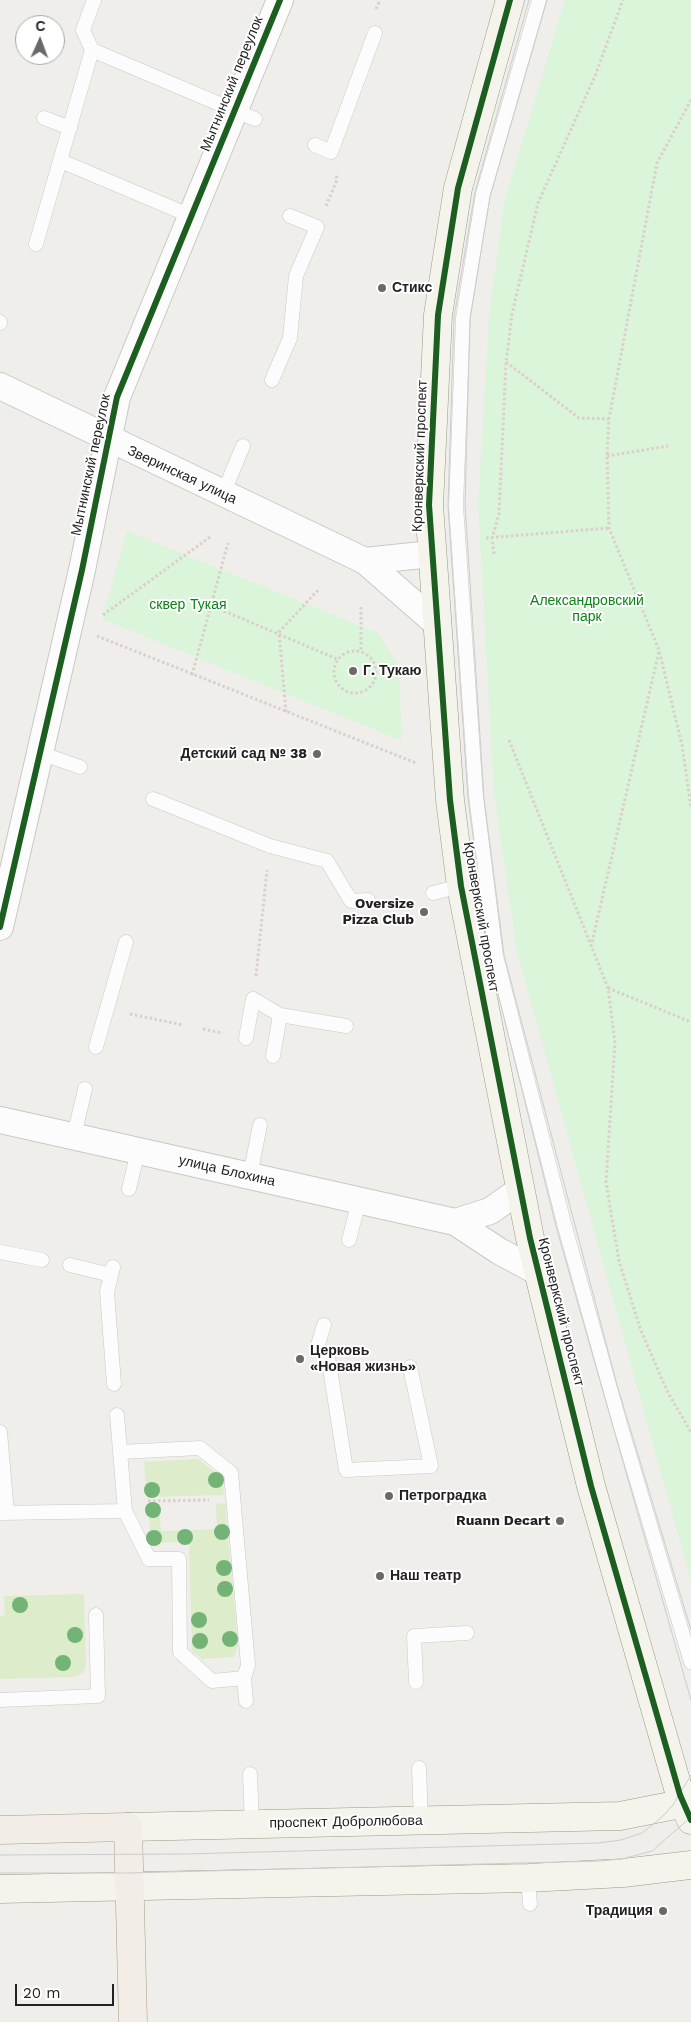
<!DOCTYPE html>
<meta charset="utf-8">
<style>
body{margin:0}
#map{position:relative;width:691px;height:2022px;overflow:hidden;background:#f0eeeb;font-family:"Work Sans",sans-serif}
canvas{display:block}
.north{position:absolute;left:15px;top:15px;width:50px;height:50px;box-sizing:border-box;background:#fff;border:1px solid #a7a7a7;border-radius:50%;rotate:2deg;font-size:14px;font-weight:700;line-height:20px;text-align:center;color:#222}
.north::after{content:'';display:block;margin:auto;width:18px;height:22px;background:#6a6968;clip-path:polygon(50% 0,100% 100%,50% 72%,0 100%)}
.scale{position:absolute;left:15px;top:1984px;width:99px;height:22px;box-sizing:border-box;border:2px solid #222;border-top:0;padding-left:6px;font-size:15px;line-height:18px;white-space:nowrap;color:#222;-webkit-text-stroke:4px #fff;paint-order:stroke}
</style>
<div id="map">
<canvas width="691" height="2022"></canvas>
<div class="north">С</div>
<div class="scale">20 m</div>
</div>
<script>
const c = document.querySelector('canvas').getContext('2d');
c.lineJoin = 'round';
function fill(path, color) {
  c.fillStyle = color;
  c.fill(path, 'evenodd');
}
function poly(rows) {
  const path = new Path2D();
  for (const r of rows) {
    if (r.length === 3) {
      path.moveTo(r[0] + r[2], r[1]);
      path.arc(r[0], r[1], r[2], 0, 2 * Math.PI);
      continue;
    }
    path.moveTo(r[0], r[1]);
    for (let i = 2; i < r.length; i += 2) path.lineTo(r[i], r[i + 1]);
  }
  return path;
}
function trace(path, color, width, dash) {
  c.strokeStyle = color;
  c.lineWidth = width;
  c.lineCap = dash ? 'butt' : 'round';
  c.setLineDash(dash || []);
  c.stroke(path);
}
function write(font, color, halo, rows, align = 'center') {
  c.font = font + ' "Work Sans",sans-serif';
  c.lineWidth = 4;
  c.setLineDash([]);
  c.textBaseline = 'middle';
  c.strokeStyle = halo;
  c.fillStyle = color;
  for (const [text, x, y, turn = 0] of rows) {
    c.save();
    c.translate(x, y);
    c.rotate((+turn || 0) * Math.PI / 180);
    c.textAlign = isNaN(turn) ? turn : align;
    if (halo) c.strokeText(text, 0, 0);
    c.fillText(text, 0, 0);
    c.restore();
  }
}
fill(poly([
 [198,1459,222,1478,224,1495,147,1497,144,1462],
 [225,1503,238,1645,234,1657,202,1659,192,1651,189,1542,151,1543,148,1506,159,1505,161,1531,217,1529,216,1504],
 [84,1594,86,1664,84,1672,74,1677,0,1679,0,1616,5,1615,4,1596]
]), '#ddeccb');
fill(poly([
 [565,0,691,0,691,1582,517,952,494,794,478,506,489,318,504,202],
 [127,531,378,633,399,666,402,741,102,619]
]), '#daf5da');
const lane = poly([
 [539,0,483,194,463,318,456,506,476,796,496,956,565,1227,620,1424,691,1662],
 [92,50,255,119],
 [44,118,70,128],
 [315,145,331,152,375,33],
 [61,161,191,216],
 [36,244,92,50,83,30,94,0],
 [0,323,0,322],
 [272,380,290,338,296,276,317,227,290,216],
 [223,494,243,446],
 [40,753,80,767],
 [153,799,270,846,327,861,351,901,368,900],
 [433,893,461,886],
 [246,1038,253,999,280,1015,346,1026],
 [96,1047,126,942],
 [273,1056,280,1015],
 [74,1136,85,1089],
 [250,1176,260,1125],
 [129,1189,138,1151],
 [349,1240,359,1201],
 [0,1252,42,1260],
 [70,1265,111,1275],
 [113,1267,107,1292,114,1384],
 [324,1325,317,1348,328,1356,346,1470,431,1466,410,1367],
 [117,1415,125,1511,149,1559,179,1559,180,1652,212,1681,244,1678],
 [0,1432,7,1513],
 [120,1452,200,1448,231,1473,248,1665,244,1678,246,1701],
 [0,1513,125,1511],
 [416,1682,414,1636,467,1633],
 [0,1700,98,1696,96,1615],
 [419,1768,421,1821],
 [250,1774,252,1825],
 [528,1878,530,1904]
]);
const street = poly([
 [0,386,365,561,436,623],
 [365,561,431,554],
 [0,927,82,570,117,397,280,0],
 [0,1120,455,1222,499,1251,538,1272],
 [455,1222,490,1211,520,1190]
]);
const secondary = poly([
 [510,0,458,188,438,315,429,505,450,800,461,886,530,1238,591,1486,680,1795,691,1820],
 [128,1827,620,1816,691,1802],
 [0,1889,528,1878,623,1873,691,1865]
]);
const primary = poly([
 [0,1830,128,1827,133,2022]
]);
trace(lane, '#c9c8c7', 15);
trace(street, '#c9c8c7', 28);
trace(secondary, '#999a82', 29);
trace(primary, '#a79c86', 29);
trace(poly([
 [376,9,380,0],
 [691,100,657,163,609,419,607,456,609,528,659,650,682,745,691,808],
 [326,206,337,180,336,174],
 [506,362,579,418,609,419],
 [607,456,668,446],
 [486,538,609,528],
 [494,554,492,538,499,514,506,362,512,314,538,203,595,76,623,0],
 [210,605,337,659],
 [361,607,361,651],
 [103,615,210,537],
 [97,636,416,763],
 [355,672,21],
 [192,675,228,543],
 [286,712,279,632,320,588],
 [509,740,608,988,615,1042,606,1182,619,1261,640,1328,667,1391,691,1432],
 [591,947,659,651],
 [256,976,267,870],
 [608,988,691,1022],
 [130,1014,183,1025],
 [203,1029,223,1033],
 [148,1501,209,1500]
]), '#dccecd', 3, [2.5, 2.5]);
trace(lane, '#fdfcfc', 14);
trace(street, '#fdfcfc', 26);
trace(secondary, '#f4f4ed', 28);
trace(primary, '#f3ede7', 28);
trace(poly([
 [529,0,475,192,454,317,448,506,468,798,489,958,557,1230,691,1700],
 [547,0,490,197,470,318,465,505,484,798,504,955,617,1385,691,1630],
 [0,1855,185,1854,598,1843,621,1840,642,1833,661,1818,673,1805,691,1775],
 [0,1873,129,1873,600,1861,622,1859,652,1851,691,1817]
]), '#ccc', 1);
trace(poly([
 [510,0,458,188,438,315,429,505,450,800,461,886,530,1238,591,1486,680,1795,691,1820],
 [0,927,82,570,117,397,280,0]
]), '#1b5e20', 6);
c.fillStyle = '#73b476';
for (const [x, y] of [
 [216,1480],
 [152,1490],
 [153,1510],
 [222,1532],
 [185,1537],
 [154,1538],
 [224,1568],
 [225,1589],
 [20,1605],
 [199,1620],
 [75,1635],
 [230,1639],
 [200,1641],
 [63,1663]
]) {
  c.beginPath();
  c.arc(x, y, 8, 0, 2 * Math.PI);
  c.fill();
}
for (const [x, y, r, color] of [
 [382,288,5,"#6a6968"],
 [353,671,5,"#6a6968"],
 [317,754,5,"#6a6968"],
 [424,912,5,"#6a6968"],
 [300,1359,5,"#6a6968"],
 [389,1496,5,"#6a6968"],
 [560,1521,5,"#6a6968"],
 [380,1576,5,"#6a6968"],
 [663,1911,5,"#6a6968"]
]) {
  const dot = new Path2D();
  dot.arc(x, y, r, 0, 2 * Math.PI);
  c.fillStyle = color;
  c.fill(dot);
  trace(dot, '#fff', 2);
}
write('14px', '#222', '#fff', [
 ["Мытнинский переулок",232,84,-68],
 ["Кронверкский проспект",420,456,-88],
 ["Мытнинский переулок",91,465,-78],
 ["Зверинская улица",182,475,25],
 ["Кронверкский проспект",481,917,80],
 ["улица Блохина",227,1171,13],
 ["Кронверкский проспект",561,1312,76],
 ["проспект Добролюбова",346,1822,-1]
]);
write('bold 14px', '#222', '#fff', [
 ["Стикс",392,288],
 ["Г. Тукаю",363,671],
 ["Детский сад № 38",307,754,"right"],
 ["Oversize",414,904,"right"],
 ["Pizza Club",414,920,"right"],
 ["Церковь",310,1351],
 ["«Новая жизнь»",310,1367],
 ["Петроградка",399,1496],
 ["Ruann Decart",550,1521,"right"],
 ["Наш театр",390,1576],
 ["Традиция",653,1911,"right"]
], 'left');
write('14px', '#0c8416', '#fff', [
 ["Александровский",587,601],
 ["парк",587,617],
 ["сквер Тукая",188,605]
]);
</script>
